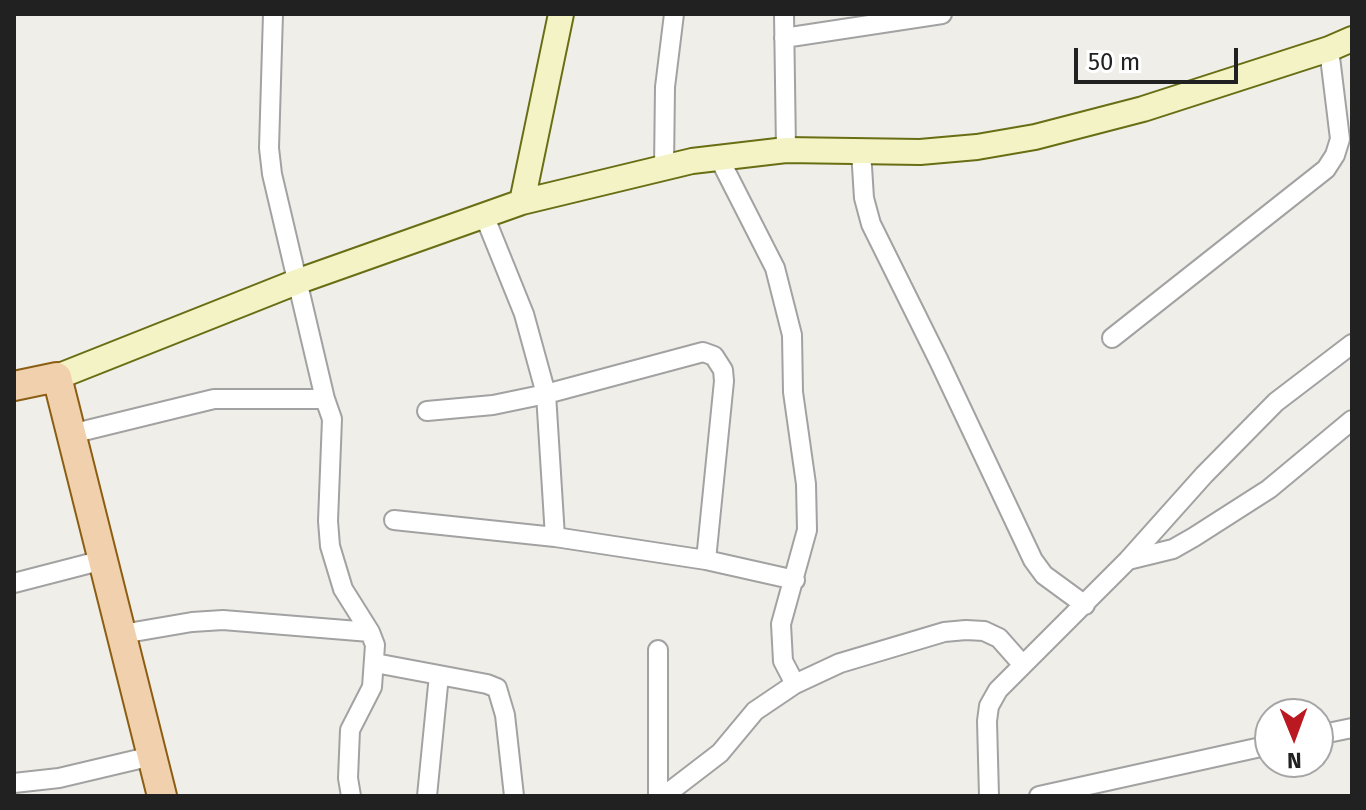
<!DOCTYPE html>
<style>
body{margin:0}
#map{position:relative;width:1366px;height:810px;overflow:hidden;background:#f0eee9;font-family:"Fira Sans",sans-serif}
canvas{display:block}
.frame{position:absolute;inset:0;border:16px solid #212121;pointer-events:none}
.north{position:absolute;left:1254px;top:698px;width:80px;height:80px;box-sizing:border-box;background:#fff;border:2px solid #a6a6a6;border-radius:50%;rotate:179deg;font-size:22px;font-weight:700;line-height:32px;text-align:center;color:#212121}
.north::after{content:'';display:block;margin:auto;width:28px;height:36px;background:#ba1921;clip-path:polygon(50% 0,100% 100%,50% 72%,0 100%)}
.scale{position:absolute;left:1074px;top:48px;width:164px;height:36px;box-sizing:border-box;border:4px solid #212121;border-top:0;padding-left:10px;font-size:24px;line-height:28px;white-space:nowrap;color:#212121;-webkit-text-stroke:6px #fff;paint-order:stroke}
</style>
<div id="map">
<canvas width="1366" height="810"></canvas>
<div class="frame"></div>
<div class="north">N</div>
<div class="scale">50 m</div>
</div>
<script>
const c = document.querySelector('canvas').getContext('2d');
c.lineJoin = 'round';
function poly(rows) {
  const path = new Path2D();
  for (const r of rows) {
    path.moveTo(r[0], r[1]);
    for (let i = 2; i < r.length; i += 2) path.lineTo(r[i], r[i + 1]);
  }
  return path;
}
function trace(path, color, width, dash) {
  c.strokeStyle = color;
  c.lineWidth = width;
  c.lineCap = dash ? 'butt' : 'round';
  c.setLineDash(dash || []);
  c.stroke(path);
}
const minor = poly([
 [273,14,269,148,272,174,325,399],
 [784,14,786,150],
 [784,38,942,14],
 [861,151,864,198,871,224,939,361,1033,560,1044,575,1085,605],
 [719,158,775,268,792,335,793,392,806,484,807,530,781,624,783,661,795,684],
 [664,168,665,87,674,14],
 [484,215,524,314,546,394,555,537],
 [1112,338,1326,169,1335,155,1340,139,1329,49],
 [427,411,493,405,546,394,703,352,714,356,723,370,724,381,706,560],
 [71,434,214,399,325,399,332,419,328,521,330,546,343,589,370,632,375,645,372,687,350,730,348,778,351,796],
 [394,520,555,537,706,560,795,580],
 [1128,560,1173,549,1194,537,1269,489,1352,420],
 [14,583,103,560],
 [122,634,192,622,223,620,370,632],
 [658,650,658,796],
 [375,663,487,684,497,688,505,715,514,796],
 [1318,735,1352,728],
 [14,783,59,778,152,756],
 [427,796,439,675],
 [664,796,720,753,755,711,795,684,840,663,944,632,966,630,984,631,999,638,1022,664],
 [989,796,987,721,989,706,998,690,1128,560,1204,475,1276,402,1352,344],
 [1039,796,1270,745]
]);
const secondary = poly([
 [522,202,561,14],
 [57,377,299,281,522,202,692,161,786,150,920,152,977,147,1035,137,1143,109,1329,49,1352,39]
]);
const primary = poly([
 [14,386,57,377,162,796]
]);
trace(minor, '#a2a2a2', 22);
trace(secondary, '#686e13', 28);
trace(primary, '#8c5e13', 32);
trace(minor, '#fff', 18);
trace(secondary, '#f3f3c5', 24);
trace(primary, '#f1d1ad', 28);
</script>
